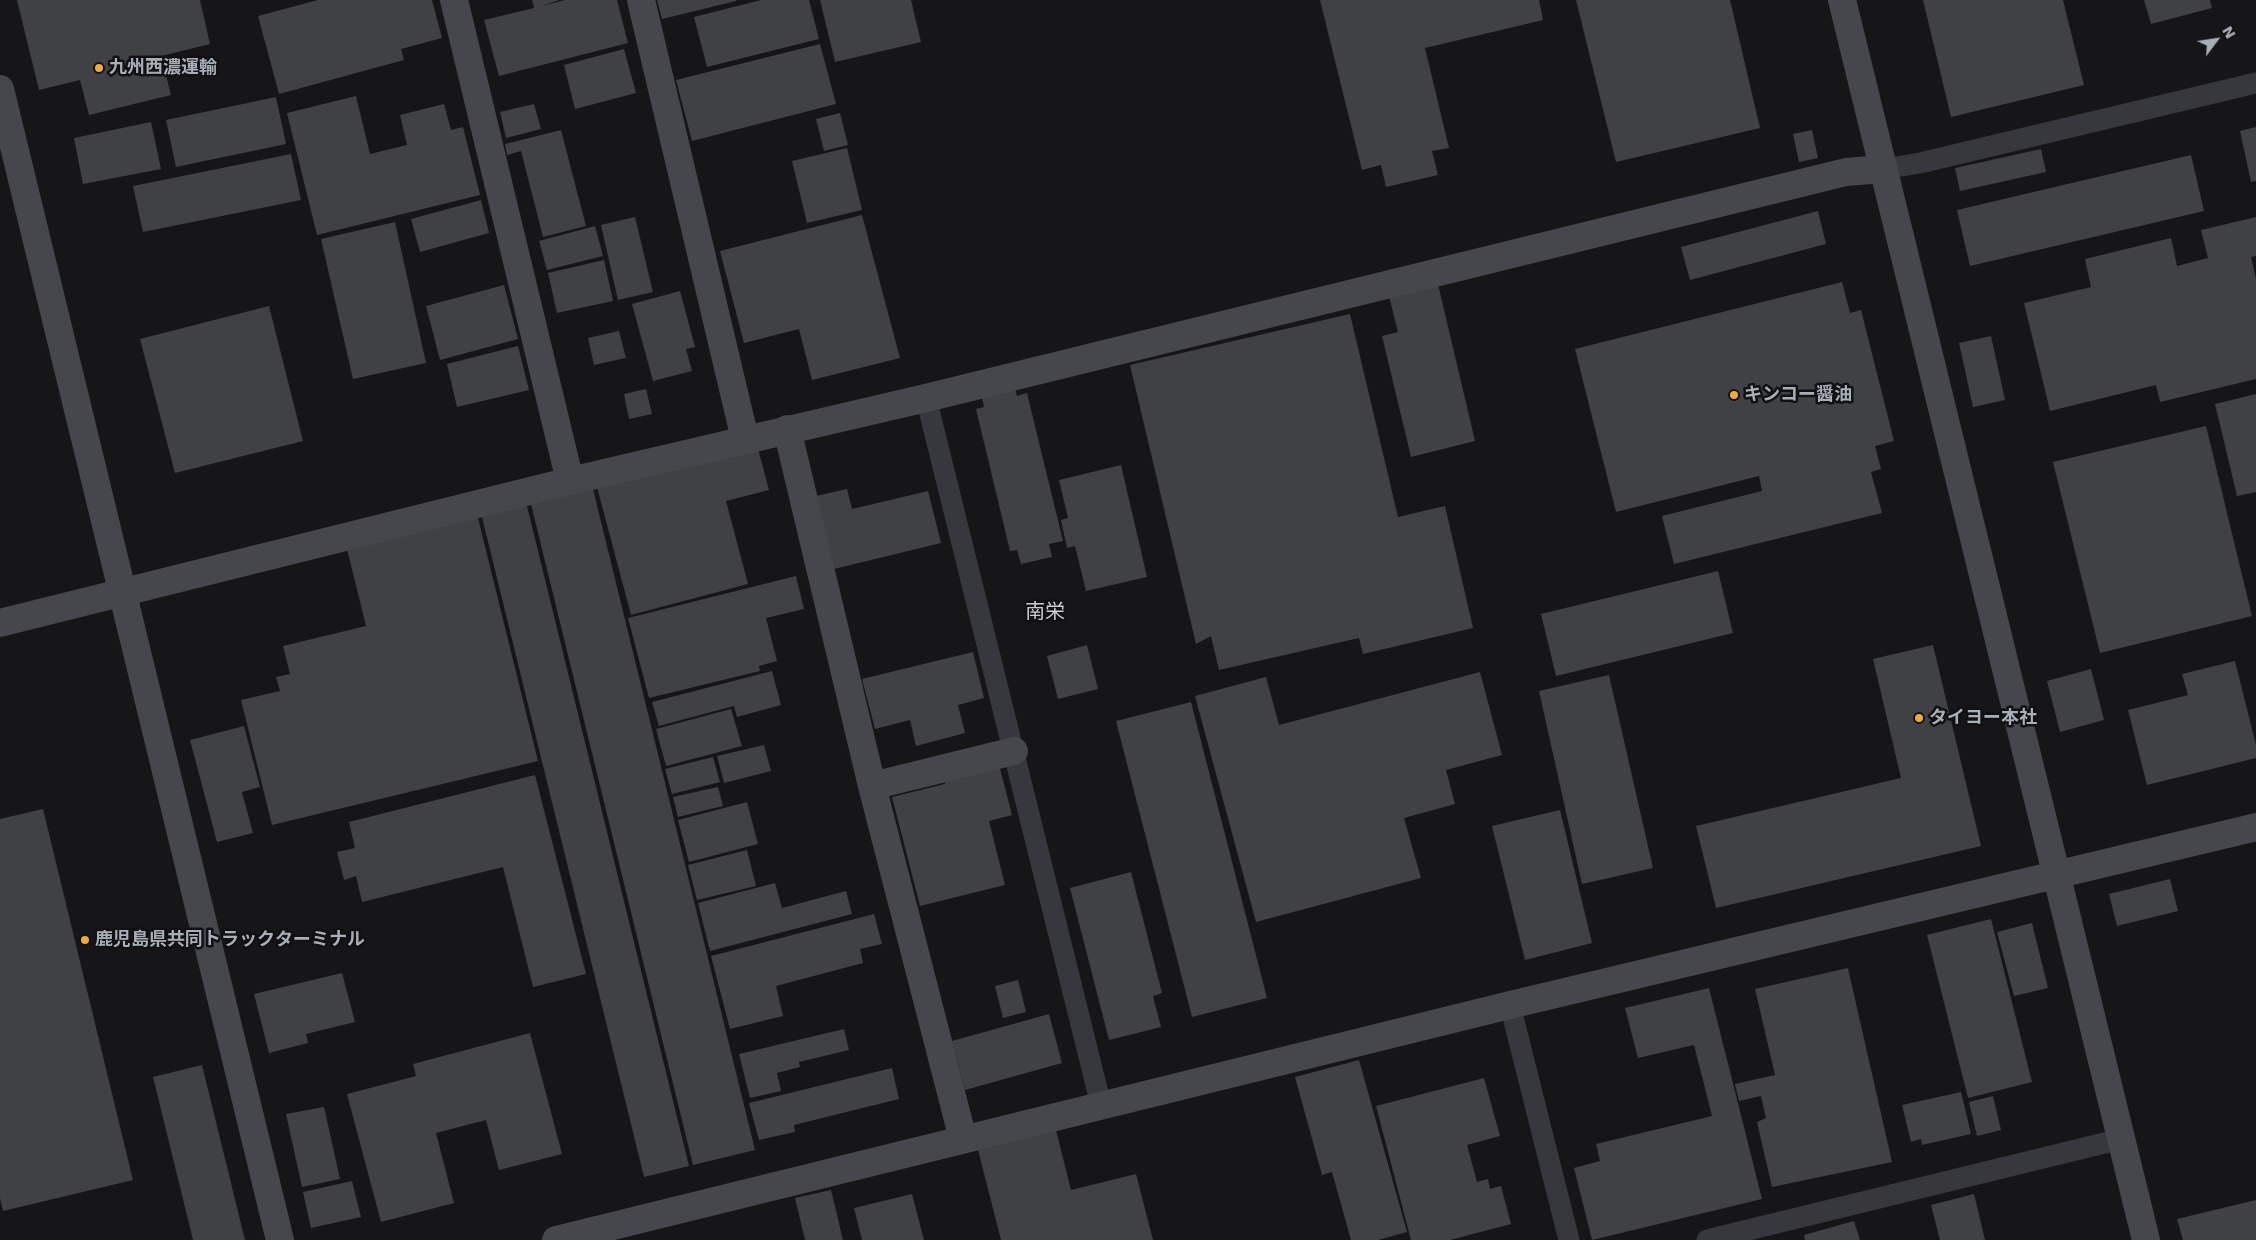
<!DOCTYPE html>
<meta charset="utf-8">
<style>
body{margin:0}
#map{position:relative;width:2256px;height:1240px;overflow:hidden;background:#161618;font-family:"DejaVu Sans",sans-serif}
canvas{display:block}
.north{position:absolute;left:2191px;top:15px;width:50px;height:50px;-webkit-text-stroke:4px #111113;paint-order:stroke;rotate:59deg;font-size:14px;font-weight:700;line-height:20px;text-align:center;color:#a8aeb8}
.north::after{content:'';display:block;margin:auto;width:18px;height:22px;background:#a8aeb8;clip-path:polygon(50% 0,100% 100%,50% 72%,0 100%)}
</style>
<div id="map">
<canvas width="2256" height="1240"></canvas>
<div class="north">N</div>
</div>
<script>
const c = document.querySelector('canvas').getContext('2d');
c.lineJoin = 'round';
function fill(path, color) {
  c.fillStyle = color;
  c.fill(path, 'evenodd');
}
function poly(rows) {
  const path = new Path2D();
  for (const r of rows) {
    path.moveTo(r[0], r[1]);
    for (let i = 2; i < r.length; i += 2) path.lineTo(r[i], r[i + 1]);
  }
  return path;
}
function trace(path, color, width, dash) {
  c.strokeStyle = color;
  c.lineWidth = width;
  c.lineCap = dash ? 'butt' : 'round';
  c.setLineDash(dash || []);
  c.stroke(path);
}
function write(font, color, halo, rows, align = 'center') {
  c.font = font + ' "DejaVu Sans","Noto Sans JP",sans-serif';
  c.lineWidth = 5;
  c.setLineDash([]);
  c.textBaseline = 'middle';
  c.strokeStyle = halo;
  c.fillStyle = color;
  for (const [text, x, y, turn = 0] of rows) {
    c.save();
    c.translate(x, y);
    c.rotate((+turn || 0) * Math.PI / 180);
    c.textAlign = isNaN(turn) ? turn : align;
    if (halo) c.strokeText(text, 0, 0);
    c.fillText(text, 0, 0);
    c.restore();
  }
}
fill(poly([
 [17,0,200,0,210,44,161,56,171,95,89,115,80,80,39,90],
 [318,0,432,0,442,38,401,49,404,60,279,94,258,16],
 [532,0,559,0,542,6,565,0,617,0,628,43,499,76,484,20,534,8],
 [657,0,736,0,736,1,662,19],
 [761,0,809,0,819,39,707,67,694,17],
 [820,0,911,0,921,42,835,62],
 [1320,0,1539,0,1543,20,1425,48,1449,148,1432,151,1438,175,1386,187,1381,165,1362,170],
 [1576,0,1730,0,1760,128,1616,162],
 [1923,0,2063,0,2084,85,1951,117],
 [2144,0,2210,0,2212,8,2151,24],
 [820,44,836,104,692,141,676,80],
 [624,49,636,93,575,109,564,65],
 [356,96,370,154,407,145,400,115,444,104,451,130,463,127,480,195,317,235,287,113],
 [276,97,286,144,176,167,166,120],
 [534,104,541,129,506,138,500,112],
 [840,113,848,145,824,151,816,119],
 [151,122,161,169,83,184,74,138],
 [2256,127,2256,181,2251,182,2240,131],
 [561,130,586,226,543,237,521,151,507,155,505,144],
 [1812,130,1818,158,1799,162,1793,134],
 [847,148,862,210,807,223,792,161],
 [2041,149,2046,172,1960,191,1955,168],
 [291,154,301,200,143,232,133,186],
 [2191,155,2204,211,1970,266,1957,210],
 [481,200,489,233,420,252,411,219],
 [1818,211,1826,244,1690,280,1681,247],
 [862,215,900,358,812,380,799,329,744,343,720,251],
 [635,217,653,292,618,300,601,225],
 [2256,217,2256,256,2251,257,2256,279,2256,379,2160,402,2156,385,2050,411,2024,303,2091,287,2085,259,2171,238,2177,266,2208,258,2201,230],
 [395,222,426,363,353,379,321,239],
 [595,226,603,256,547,270,539,241],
 [604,260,613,301,557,313,548,273],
 [1842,282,1850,313,1861,310,1894,441,1875,446,1881,469,1871,472,1882,513,1674,564,1662,516,1762,491,1759,476,1616,512,1575,349],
 [1438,284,1475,441,1411,457,1382,336,1398,332,1389,296],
 [504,285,518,339,440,360,426,306],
 [680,291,695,347,686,349,692,371,653,381,632,304],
 [269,306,303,441,175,473,140,339],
 [1350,314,1398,517,1445,506,1473,628,1363,654,1359,638,1219,670,1211,636,1196,644,1130,365],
 [619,331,626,358,594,365,588,338],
 [1991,336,2005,400,1973,407,1959,343],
 [518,346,529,390,457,407,447,364],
 [1013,380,1017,396,1027,393,1063,541,1049,544,1052,557,1021,564,1017,550,1010,551,976,409,984,407,980,388],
 [646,389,652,414,629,419,624,394],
 [2256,394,2256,492,2237,496,2215,404],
 [2206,426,2252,616,2100,653,2053,462],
 [757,445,769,490,726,501,748,584,631,615,597,487],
 [1121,465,1147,577,1086,591,1075,546,1067,548,1061,520,1068,518,1059,480],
 [592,485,755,1150,693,1165,530,500],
 [847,489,852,509,928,491,941,543,834,569,816,496],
 [526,502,689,1166,644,1177,481,513],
 [477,514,538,761,272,825,241,700,280,691,276,677,290,674,283,646,366,626,346,545],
 [1718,571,1733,633,1556,676,1541,614],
 [796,576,804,609,766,618,777,661,759,666,760,671,649,698,628,618],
 [1087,645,1098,689,1058,699,1047,656],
 [1933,645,1981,846,1716,908,1696,826,1901,778,1873,659],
 [973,652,984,698,958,705,965,733,916,746,910,720,875,729,862,679],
 [2235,661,2256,745,2256,758,2147,785,2128,710,2188,695,2182,674],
 [2091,669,2104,720,2060,732,2047,681],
 [772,671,781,705,737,717,734,706,659,726,652,702],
 [1480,672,1502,755,1446,770,1455,804,1404,818,1421,878,1256,922,1195,696,1266,677,1279,725],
 [1609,675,1653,868,1582,884,1539,691],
 [1191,702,1267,998,1192,1017,1116,721],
 [731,709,742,746,666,766,656,729],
 [244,726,260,787,242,792,253,833,217,842,190,740],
 [764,745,771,771,724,783,717,756],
 [713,757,720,782,672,794,665,769],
 [997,757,1012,815,989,821,1005,885,920,906,892,797,945,784,942,772],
 [535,775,586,974,533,987,503,867,362,902,356,876,344,880,337,852,355,848,349,822],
 [718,787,723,806,678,817,673,797],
 [747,802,758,844,689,862,678,820],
 [43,809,133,1180,3,1211,0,1198,0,819],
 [1560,810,1592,943,1525,960,1492,826],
 [747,850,756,886,697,900,688,865],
 [1131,872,1162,993,1153,996,1161,1027,1109,1040,1070,888],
 [2170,879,2178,911,2117,926,2109,894],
 [775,883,782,908,846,891,852,914,710,951,698,903],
 [874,914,882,944,860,949,863,963,776,986,783,1016,730,1029,711,956],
 [1991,919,2032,1082,1968,1098,1927,935],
 [2032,923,2048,988,2014,996,1997,932],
 [1848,968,1892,1162,1772,1187,1757,1122,1766,1118,1761,1096,1739,1101,1735,1084,1775,1075,1755,989],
 [342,973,355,1022,306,1034,308,1043,269,1053,254,994],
 [1018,980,1026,1012,1003,1018,995,986],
 [1709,988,1762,1199,1592,1240,1574,1168,1600,1161,1596,1144,1712,1116,1694,1045,1638,1058,1625,1008],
 [1049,1014,1062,1063,965,1090,952,1041],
 [844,1029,849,1050,799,1062,800,1067,777,1073,781,1091,750,1098,739,1054],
 [530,1033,562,1154,499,1170,486,1120,436,1133,454,1203,381,1222,347,1094,416,1076,413,1064],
 [1359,1060,1407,1232,1378,1240,1351,1240,1332,1172,1322,1175,1295,1077],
 [202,1065,245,1240,193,1240,153,1077],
 [892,1068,899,1099,794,1125,795,1132,759,1140,749,1103],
 [1484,1078,1500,1136,1467,1145,1477,1182,1488,1179,1490,1189,1501,1186,1511,1224,1450,1240,1411,1240,1376,1106],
 [1961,1092,1971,1134,1922,1145,1921,1139,1911,1142,1902,1105],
 [1993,1096,2001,1130,1977,1136,1969,1102],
 [324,1107,340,1179,302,1187,286,1114],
 [1056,1130,1071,1190,1136,1174,1153,1240,1001,1240,978,1150],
 [352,1181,361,1217,311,1228,303,1192],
 [831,1190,843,1240,805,1240,795,1198],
 [912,1194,924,1240,862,1240,854,1208],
 [1974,1194,1985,1240,1940,1240,1931,1205],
 [2256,1200,2256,1240,2183,1240,2177,1219],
 [1854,1221,1860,1240,1805,1240,1804,1235]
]), '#404145');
trace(poly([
 [1883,169,1920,163,2256,83],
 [926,398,1101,1105],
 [1510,1005,1569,1240],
 [1707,1240,2121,1139]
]), '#37383d', 21);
trace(poly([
 [454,0,570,481],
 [641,0,745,439],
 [1842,0,2146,1240],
 [0,89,280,1240],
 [787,429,872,786,963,1139],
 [0,623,570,481,926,398,1846,172,1883,169],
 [872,786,1014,751],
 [556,1240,1510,1005,2256,827]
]), '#45474d', 28);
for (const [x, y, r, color] of [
 [99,68,5,"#efaa37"],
 [1734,395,5,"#efaa37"],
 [1919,718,5,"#efaa37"],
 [85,940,5,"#efaa37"]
]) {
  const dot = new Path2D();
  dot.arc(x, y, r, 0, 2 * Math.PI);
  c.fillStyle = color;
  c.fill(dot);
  trace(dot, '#111113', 2);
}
write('bold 18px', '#a8aeb8', '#111113', [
 ["九州西濃運輸",109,68],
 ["キンコー醤油",1744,395],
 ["タイヨー本社",1929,718],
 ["鹿児島県共同トラックターミナル",95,940]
], 'left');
write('20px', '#c9ccd4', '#111113', [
 ["南栄",1045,613]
]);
</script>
